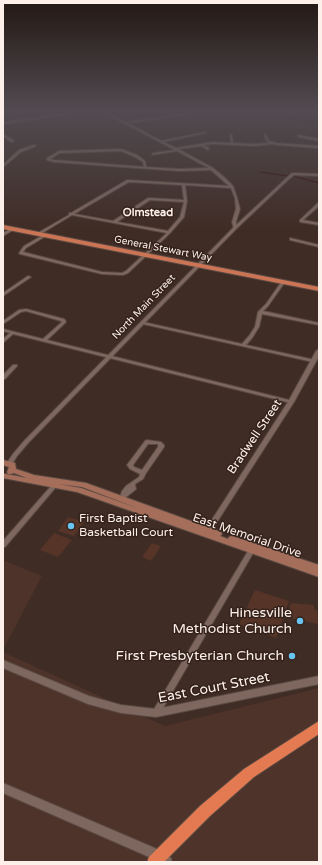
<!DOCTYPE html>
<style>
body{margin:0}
#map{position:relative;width:322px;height:865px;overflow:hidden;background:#3f2c25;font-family:"Varela Round",sans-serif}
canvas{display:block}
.frame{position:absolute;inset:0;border:4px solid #fdf0eb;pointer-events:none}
</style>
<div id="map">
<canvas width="322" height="865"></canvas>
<div class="frame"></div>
</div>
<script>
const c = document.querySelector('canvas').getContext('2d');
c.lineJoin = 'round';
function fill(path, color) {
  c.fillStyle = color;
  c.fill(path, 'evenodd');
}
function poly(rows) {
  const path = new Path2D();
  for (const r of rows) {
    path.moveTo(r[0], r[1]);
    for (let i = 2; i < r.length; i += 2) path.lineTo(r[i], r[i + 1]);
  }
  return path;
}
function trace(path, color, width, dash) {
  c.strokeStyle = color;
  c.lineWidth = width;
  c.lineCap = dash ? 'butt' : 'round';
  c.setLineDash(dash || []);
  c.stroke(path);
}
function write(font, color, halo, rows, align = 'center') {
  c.font = font + ' "Varela Round",sans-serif';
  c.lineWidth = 3;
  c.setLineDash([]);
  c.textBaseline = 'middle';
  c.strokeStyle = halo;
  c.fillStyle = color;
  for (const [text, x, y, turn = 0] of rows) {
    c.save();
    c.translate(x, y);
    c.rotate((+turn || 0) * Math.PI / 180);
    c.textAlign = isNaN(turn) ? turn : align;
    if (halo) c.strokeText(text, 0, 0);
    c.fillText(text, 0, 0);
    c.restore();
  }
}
fill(poly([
 [3,560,42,576,3,650],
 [3,652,165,726,319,688,319,862,3,862]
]), '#4d3329');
fill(poly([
 [68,517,84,522,74,536,58,531],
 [54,533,72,540,58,557,40,550],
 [152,543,161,546,151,561,142,557],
 [255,590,289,601,276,638,239,624],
 [291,603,314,605,314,610,317,610,318,624,286,617]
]), '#563427');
trace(poly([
 [267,111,289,118,319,124],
 [260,172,288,176],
 [293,176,319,183]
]), '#310900', 1);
const minor = poly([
 [85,111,89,111,3,124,3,122,85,111],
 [101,111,103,111,126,122,205,111,204,112,128,123,161,141,205,132,206,133,163,142,176,148,213,142,231,143,230,135,231,134,232,135,233,143,253,144,270,143,267,141,264,135,265,134,269,141,277,143,319,146,319,148,277,145,273,144,253,146,213,144,203,145,209,148,208,150,201,146,178,149,213,168,224,177,233,186,237,198,240,209,236,222,237,228,234,229,232,222,236,209,235,198,231,188,185,185,187,201,184,217,170,233,146,256,128,273,123,275,102,274,20,254,19,253,24,246,45,234,47,235,46,236,26,248,23,252,102,272,122,273,126,271,167,233,72,215,39,235,36,234,69,215,69,213,71,213,127,180,229,186,211,170,179,171,54,162,47,160,47,158,59,151,121,149,137,155,145,161,146,167,179,169,209,168,177,151,152,155,153,153,175,150,101,111],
 [121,151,135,157,143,162,144,167,54,160,50,159,60,153,121,151],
 [129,182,182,185,184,200,148,198,113,221,74,214,129,182],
 [150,200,184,202,180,217,168,231,117,222,150,200],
 [3,134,13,140,13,142,11,142,3,136,3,134],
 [298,135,319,139,319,141,298,137,298,135],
 [34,145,36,146,21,152,3,167,3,165,19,150,34,145],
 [318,203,319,203,319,206,303,220,319,223,319,225,300,222,300,220,318,203],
 [290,238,319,245,319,247,290,240,290,238],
 [28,276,31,277,3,296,3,293,28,276],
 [282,281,283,281,285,282,268,306,263,311,319,323,319,325,262,314,259,327,252,338,246,345,315,360,315,362,313,362,143,324,141,323,143,322,242,344,249,336,255,327,258,312,266,304,282,281],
 [26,309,64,319,65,320,66,322,65,323,47,340,293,401,293,402,291,403,13,334,4,342,3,342,3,339,10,333,3,331,3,329,43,339,62,322,61,321,26,311,21,312,3,324,3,321,19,310,26,309],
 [13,365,17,365,17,366,5,379,3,379,3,375,13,365],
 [147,440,161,442,164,445,164,447,146,473,143,479,135,484,136,489,135,490,125,498,121,498,120,497,122,491,126,486,139,477,140,474,130,469,127,465,145,441,147,440],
 [148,444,158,444,158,447,142,470,134,467,133,465,148,444],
 [54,484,56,485,57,486,56,487,5,547,3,547,3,541,52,485,54,484],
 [251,546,255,546,256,548,159,715,156,716,153,715,152,713,153,711,251,546]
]);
const tertiary = poly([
 [292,173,319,174,319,176,294,175,289,179,236,229,29,442,17,456,12,464,8,464,7,463,13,454,25,440,234,227,292,173],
 [12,228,15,229,3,236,3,233,12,228],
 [319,349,319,356,294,402,208,536,206,537,204,536,202,534,204,532,288,402,316,351,319,349],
 [3,660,89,696,121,705,156,709,319,676,319,684,156,717,121,713,88,704,3,668,3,660],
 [3,783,164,852,171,858,172,862,159,862,156,860,3,793,3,783]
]);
const secondary = poly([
 [3,460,15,463,16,469,34,475,86,483,221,532,222,534,220,536,228,539,229,537,232,536,319,565,319,577,77,492,3,478,3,474,6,474,27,478,14,473,11,474,8,474,7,472,9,467,3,465,3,460],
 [58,484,82,487,140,509,81,488,58,484]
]);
const primary = poly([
 [3,225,319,287,319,291,3,229,3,225]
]);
const trunk = poly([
 [319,721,319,734,254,777,210,816,164,862,147,862,149,857,200,806,244,769,319,721]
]);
trace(minor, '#594942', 2);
trace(tertiary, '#594942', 2);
trace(secondary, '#594942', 2);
trace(primary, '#594942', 2);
trace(trunk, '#594942', 2);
fill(minor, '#7e675f');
fill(tertiary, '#7e675f');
fill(secondary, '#a46e5a');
fill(primary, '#cb7555');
fill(trunk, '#e47a52');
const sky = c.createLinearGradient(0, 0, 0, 232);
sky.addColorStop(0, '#231814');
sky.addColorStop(0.48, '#524b51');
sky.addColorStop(1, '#524b5100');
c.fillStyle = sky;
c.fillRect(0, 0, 322, 232);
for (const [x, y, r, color] of [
 [71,526,4,"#69c4f1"],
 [300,621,4,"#69c4f1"],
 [292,656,4,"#69c4f1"]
]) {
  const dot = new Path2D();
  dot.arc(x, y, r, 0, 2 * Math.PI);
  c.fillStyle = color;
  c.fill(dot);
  trace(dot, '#34221b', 1.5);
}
write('10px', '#fdf0eb', '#34221b', [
 ["General Stewart Way",163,249,11],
 ["North Main Street",144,307,-46]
]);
write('bold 11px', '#fdf0eb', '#34221b', [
 ["Olmstead",148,213]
]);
write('12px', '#fdf0eb', '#34221b', [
 ["Bradwell Street",255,437,-56],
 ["East Memorial Drive",247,536,19]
]);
write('12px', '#fdf0eb', '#34221b', [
 ["First Baptist",79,519],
 ["Basketball Court",79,533]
], 'left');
write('14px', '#fdf0eb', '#34221b', [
 ["Hinesville",292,613],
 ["Methodist Church",292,629],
 ["First Presbyterian Church",284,656]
], 'right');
write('14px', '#fdf0eb', '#34221b', [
 ["East Court Street",214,688,-11]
]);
</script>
